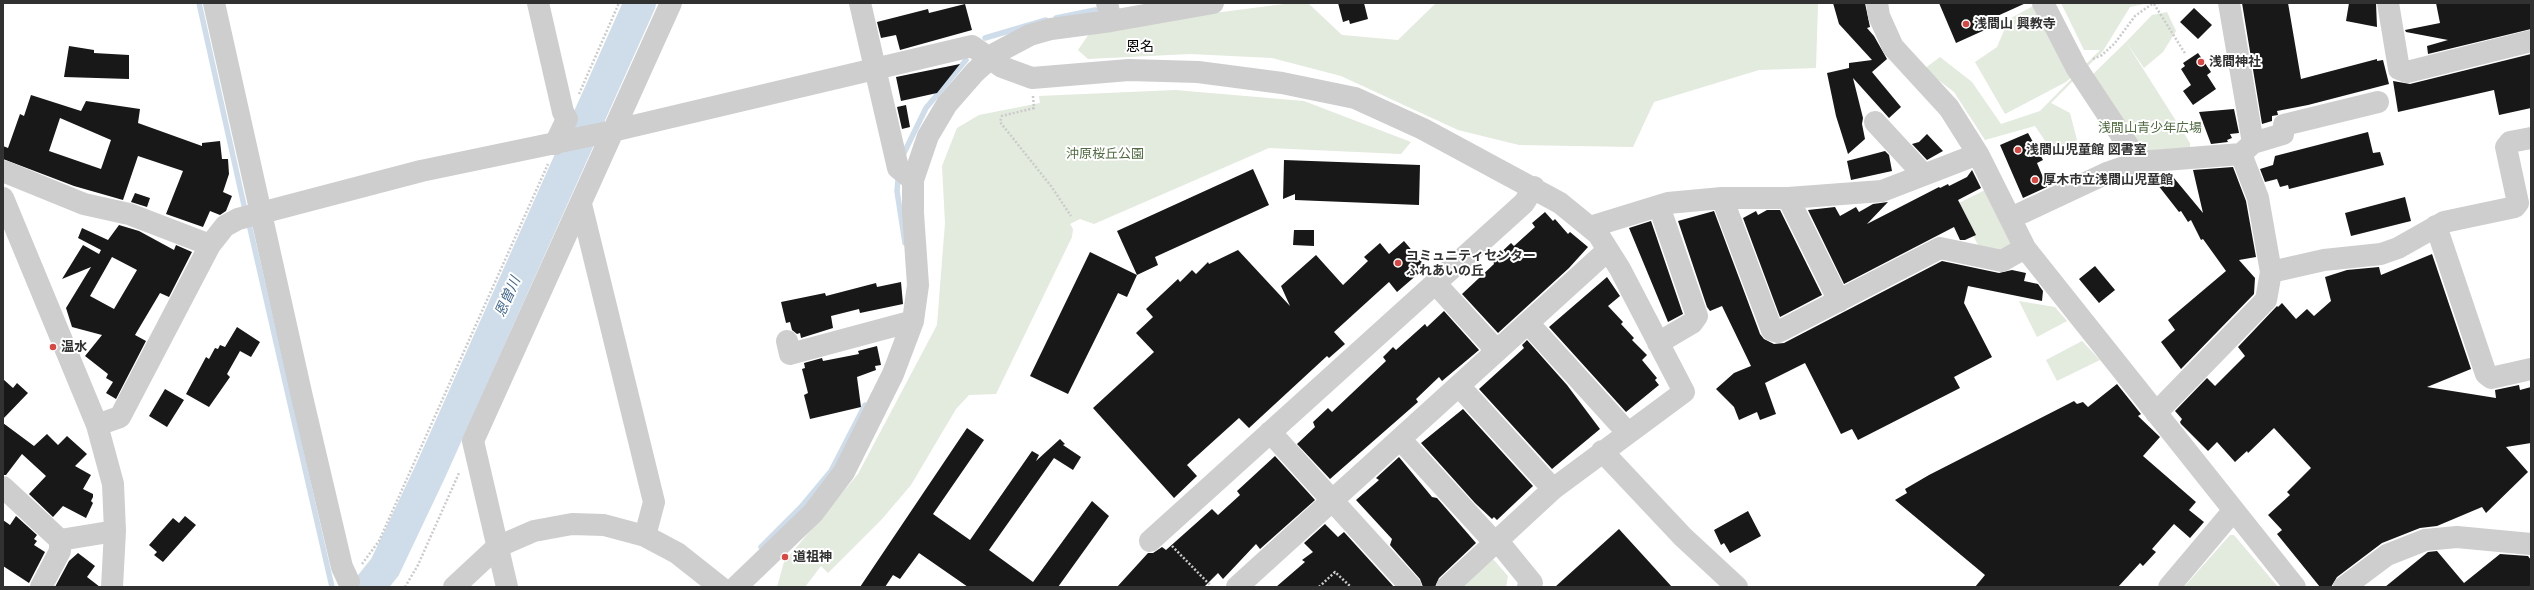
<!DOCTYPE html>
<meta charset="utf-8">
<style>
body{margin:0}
#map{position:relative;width:2534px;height:590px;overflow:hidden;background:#fff;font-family:"Work Sans",sans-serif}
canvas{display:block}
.frame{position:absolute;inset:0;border:4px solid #313131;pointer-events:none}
</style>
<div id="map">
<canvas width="2534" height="590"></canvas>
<div class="frame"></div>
</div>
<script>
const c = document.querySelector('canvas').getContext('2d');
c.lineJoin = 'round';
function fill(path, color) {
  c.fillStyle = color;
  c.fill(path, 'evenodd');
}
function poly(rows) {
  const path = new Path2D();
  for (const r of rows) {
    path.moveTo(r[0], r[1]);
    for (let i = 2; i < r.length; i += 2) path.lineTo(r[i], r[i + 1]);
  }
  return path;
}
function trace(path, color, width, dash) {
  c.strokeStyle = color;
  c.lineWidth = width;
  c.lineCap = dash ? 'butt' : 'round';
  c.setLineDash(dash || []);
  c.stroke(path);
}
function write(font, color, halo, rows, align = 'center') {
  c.font = font + ' "Work Sans","Noto Sans JP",sans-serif';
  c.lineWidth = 4;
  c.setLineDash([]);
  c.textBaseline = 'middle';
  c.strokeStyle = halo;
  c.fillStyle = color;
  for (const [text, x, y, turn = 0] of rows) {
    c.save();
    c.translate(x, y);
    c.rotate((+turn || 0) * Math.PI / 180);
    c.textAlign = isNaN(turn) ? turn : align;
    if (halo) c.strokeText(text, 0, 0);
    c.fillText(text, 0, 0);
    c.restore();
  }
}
fill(poly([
 [1292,3,1308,3,1342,35,1398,40,1436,3,1818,3,1816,68,1759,70,1654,102,1633,147,1519,145,1458,130,1341,76,1272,58,1190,54,1088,59,1078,50,1089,34,1151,21],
 [2061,3,2149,3,2130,7,2103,51,2051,103,2070,113,2077,140,2054,154,2035,126,1985,140,1954,92,1924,69,1940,57,1972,82,2001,124,2040,111,2100,50,2084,50],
 [2035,5,2073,76,2066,82,2005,114,1975,62,1997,47,2009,19],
 [2167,12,2176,31,2163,52,2144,68,2126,42,2152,15],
 [2126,42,2190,143,2190,149,2140,159,2089,78],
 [1175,90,1304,101,1411,142,1401,154,1269,148,1094,224,1080,219,1070,224,1073,229,1072,237,996,394,969,395,956,409,911,485,882,519,828,573,821,566,805,587,777,587,784,562,858,474,937,325,945,223,942,166,957,128,979,115,1040,103,1039,96],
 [1985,190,2012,242,2009,250,1981,251,1957,204],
 [2019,301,2055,307,2067,321,2037,337],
 [2082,341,2100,360,2057,381,2046,360],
 [2230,535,2234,535,2278,587,2184,587],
 [1493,559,1508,576,1506,587,1462,587]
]), '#e3eade');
trace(poly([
 [199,3,245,210],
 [1056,18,1095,10],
 [985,38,1046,20],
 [903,155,926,108,966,60],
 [898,180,897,191,905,243],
 [249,224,332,587],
 [761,547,801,507,831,471,865,405]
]), '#cfddeb', 5.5);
trace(poly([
 [369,587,385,567,431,470,640,3]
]), '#cfddeb', 32);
fill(poly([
 [1338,3,1364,3,1368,19,1350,24,1349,20,1343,22],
 [1833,3,1865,3,1870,27,1867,28,1874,36,1887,59,1872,72,1901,107,1889,118,1853,78,1863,118,1862,124,1865,139,1848,154,1836,116,1827,73,1849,68,1849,63,1872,60,1839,24],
 [1939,3,2026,3,1984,22,1987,29,1956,43],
 [2242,3,2288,3,2301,79,2377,59,2377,61,2383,60,2389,84,2308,105,2277,111,2278,115,2272,116,2272,121,2262,124],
 [2349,3,2376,3,2377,27,2346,21],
 [2436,3,2531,3,2531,29,2428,54,2427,46,2448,40,2406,32,2405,30,2440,23],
 [965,4,972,30,900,50,896,35,881,38,877,22,928,9,929,13],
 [2194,8,2212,25,2198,39,2180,22],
 [69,46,94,50,94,53,129,55,129,79,64,77],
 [2198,53,2211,72,2207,75,2216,89,2193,105,2183,91,2191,85,2181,69,2185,66,2183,63],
 [2531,54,2531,108,2499,115,2494,90,2398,112,2393,81,2410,84],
 [960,64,937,93,901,101,896,77],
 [31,95,81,111,86,101,140,109,138,123,202,146,202,143,220,141,222,159,228,159,229,174,223,192,232,196,226,211,220,215,210,211,203,227,166,214,183,171,138,156,123,200,74,186,3,159,3,146,8,148,20,114,24,116],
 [60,118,111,140,101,169,49,151],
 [906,105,910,127,902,129,897,107],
 [2234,109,2239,133,2230,134,2232,138,2227,140,2228,142,2211,144,2199,112],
 [2368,132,2373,153,2380,152,2384,165,2289,189,2288,185,2280,187,2277,179,2265,182,2260,169,2273,165,2275,156],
 [2028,133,2043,160,2037,163,2047,187,2023,198,2000,145],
 [1927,134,1943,151,1927,160,1912,144,1919,142],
 [1885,151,1889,155,1892,171,1851,180,1847,161],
 [1284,160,1420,165,1419,205,1295,200,1295,194,1283,199],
 [2233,167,2246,201,2256,257,2239,260,2255,278,2254,294,2181,369,2161,342,2175,330,2168,320,2226,271,2203,239,2201,240,2191,220,2188,222,2181,211,2179,212,2154,180,2163,173,2169,172,2203,213,2193,170],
 [1253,169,1269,205,1155,257,1158,265,1137,275,1117,231],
 [1972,170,1981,188,1958,200,1976,235,1965,240,1960,240,1954,227,1844,284,1808,210,1835,207,1840,216,1856,207,1859,212,1873,204,1888,202,1867,224,1939,187,1940,188,1948,184,1949,186,1967,177],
 [135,193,150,198,147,207,131,202],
 [2405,197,2411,221,2351,236,2345,213],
 [1767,210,1780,210,1822,295,1780,317,1743,218,1756,211,1758,215],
 [1714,211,1760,334,1764,339,1774,344,1784,343,1942,261,1999,273,2012,270,2026,273,2024,281,2038,284,2043,291,2042,301,1968,286,1964,303,1992,357,1954,377,1960,388,1858,440,1852,429,1841,434,1805,363,1765,383,1776,414,1760,420,1757,412,1739,420,1734,407,1716,389,1734,373,1751,366,1722,306,1710,311,1707,307,1678,221],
 [1545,212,1553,221,1555,219,1568,234,1570,232,1588,247,1569,268,1498,333,1462,294,1494,264,1493,260,1511,243,1514,246,1535,227,1532,223],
 [1651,221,1683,314,1668,322,1629,228],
 [119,225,139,231,174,250,176,245,192,252,169,297,160,293,135,335,146,341,116,399,106,393,113,382,106,378,108,374,85,356,102,335,72,327,66,308,91,267,62,279,83,245,99,254,101,250,78,238,82,228,108,240],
 [112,257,137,270,114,309,90,296],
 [1294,230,1314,230,1314,246,1293,245],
 [1404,241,1426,267,1397,292,1389,282,1334,332,1345,344,1329,358,1327,356,1249,428,1239,418,1187,465,1197,476,1174,498,1093,408,1154,352,1136,333,1153,317,1146,309,1178,279,1180,282,1192,270,1196,274,1208,262,1209,264,1238,250,1290,306,1281,286,1316,255,1343,285,1368,261,1364,257,1380,243,1389,254],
 [1090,252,1137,275,1127,297,1118,293,1068,394,1030,376],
 [2432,254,2471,369,2427,387,2496,398,2495,390,2519,385,2520,390,2531,387,2531,443,2506,447,2528,472,2486,513,2482,507,2437,526,2420,528,2382,543,2337,577,2331,587,2320,587,2277,534,2282,530,2268,515,2290,495,2287,492,2311,468,2274,428,2248,453,2247,451,2235,462,2217,442,2208,451,2181,424,2180,422,2182,419,2175,411,2207,378,2215,386,2245,356,2238,347,2277,306,2278,307,2282,303,2296,319,2307,309,2314,316,2331,301,2325,277,2347,270,2379,267,2381,275],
 [2095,266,2115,290,2099,303,2079,279],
 [1607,277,1620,296,1608,306,1623,322,1621,324,1634,338,1632,340,1647,355,1642,360,1657,378,1655,380,1659,385,1626,412,1549,327],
 [901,282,903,304,860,313,859,309,831,316,833,328,801,338,800,333,797,334,792,330,790,322,786,323,781,302,825,293,826,296,876,283,877,287],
 [1444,311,1479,350,1442,381,1439,377,1416,399,1418,402,1330,479,1297,444,1315,427,1313,422,1328,408,1332,412,1386,361,1383,357,1393,347,1396,350,1425,324,1427,327],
 [237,327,260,342,251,357,240,351,227,374,230,377,209,407,186,394,206,357,209,359,215,348,218,349,220,345,225,347],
 [1527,340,1567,385,1600,429,1552,469,1479,389,1524,348,1522,345],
 [877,346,881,365,875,366,876,370,857,377,861,407,810,419,804,395,808,393,802,369,805,368,804,363,822,358,823,361,859,354,858,351],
 [3,379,13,388,17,383,28,393,3,419],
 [2117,384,2141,414,2138,416,2160,437,2143,456,2196,502,2189,510,2204,522,2190,538,2174,524,2152,549,2156,552,2143,566,2140,563,2118,587,1975,587,1985,575,1895,500,1907,493,1905,489,1929,475,2074,401,2077,404,2083,402,2088,407],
 [165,389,184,400,167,427,149,416],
 [1463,409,1533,486,1497,520,1494,517,1492,519,1475,503,1421,443],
 [3,423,34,446,47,434,58,445,67,436,87,454,75,466,91,475,83,489,93,494,93,497,91,501,93,503,86,518,63,506,53,517,29,494,46,476,22,454,6,475,3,475],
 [967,428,984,440,933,514,970,540,1032,451,1039,455,1036,461,1060,439,1065,444,1063,445,1081,457,1073,470,1054,458,989,550,1033,582,1092,501,1109,516,1058,587,968,587,919,553,900,579,893,575,885,587,860,587],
 [1275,456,1315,500,1260,549,1256,544,1223,579,1218,573,1204,587,1117,587,1148,553,1153,553,1162,547,1166,550,1212,509,1218,515,1240,495,1237,491],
 [1399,457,1432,497,1437,498,1476,543,1439,578,1435,587,1423,587,1420,579,1390,545,1392,539,1356,500,1379,480,1376,478],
 [1748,511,1761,536,1730,553,1724,543,1721,545,1714,530],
 [16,516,37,535,34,539,37,541,34,545,45,552,29,583,3,566,3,520,10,525],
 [185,516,196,525,163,562,154,555,157,552,149,545,173,518,179,523],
 [1325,524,1338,537,1344,532,1394,587,1276,587,1305,562,1302,560,1313,552,1304,543],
 [1619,529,1672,587,1555,587],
 [2437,551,2464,583,2500,554,2528,556,2531,560,2531,587,2385,587,2428,552],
 [78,553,95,566,87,577,100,587,55,587,69,561]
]), '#181818');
trace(poly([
 [2154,4,2186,55],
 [2093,59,2102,55,2115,43,2135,16,2152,4,2159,3],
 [579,94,619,3],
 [1033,96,1034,108,1002,116,1000,122,1051,186,1071,216],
 [1172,546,1212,587],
 [362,564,379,541,548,164],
 [405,587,418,565,459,473],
 [1319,587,1335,572,1351,587]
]), '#cbcbcb', 2.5, [2, 2]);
trace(poly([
 [214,3,302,397,342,567,349,582],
 [538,3,563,112,567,119,555,144],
 [860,3,898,168,913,180],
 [1107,3,1111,21],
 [1877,3,1879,16,1893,47,1949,108,1978,154,2025,248,2295,587],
 [2043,3,2076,67,2139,162],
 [2229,3,2253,143],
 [2388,3,2399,69,2407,72,2531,41],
 [1875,122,1924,175],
 [3,171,84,204,129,214,210,245],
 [3,198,97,425,113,484,115,531,112,587],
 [1722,198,1772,330,1778,332,1940,248,2002,261,2025,248],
 [1788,198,1839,301],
 [581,204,654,502,645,536],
 [2011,218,2107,173,2139,162,2241,154,2253,143,2283,134,2284,125,2378,102],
 [2436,226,2486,374,2491,378,2531,369],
 [1590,227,1668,203,1722,198,1788,198,1882,191,1978,154],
 [2271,272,2324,260,2381,254,2398,248,2444,222,2515,207,2518,203,2506,147,2510,142,2531,138],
 [1435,283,1497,351],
 [1528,323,1627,432],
 [787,341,790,354,913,321],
 [1658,343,1692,323,1697,316,1659,206],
 [1459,386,1553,489],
 [2156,413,2266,300,2271,272,2258,198,2241,154],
 [97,425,120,417,210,245,225,226,238,219,421,171,608,132,972,46,1002,67,1032,78,1129,70,1198,72,1282,83,1355,98,1423,129,1560,203,1598,234,1620,269,1684,392,1553,489,1447,587],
 [1270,432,1411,587],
 [1400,439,1495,543,1501,545,1532,583,1528,587],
 [1602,451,1683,537,1737,587],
 [3,487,60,540,115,531],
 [1150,541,1524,203,1534,187],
 [41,587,60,551,60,540],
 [454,587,497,547,534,531,572,524,604,525,645,536,677,553,720,587],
 [507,587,473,441,671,3],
 [736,587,813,513,844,472,893,374,913,321,918,285,913,213,913,180,928,136,947,104,975,72,996,53,1030,35,1051,29,1111,21,1213,3],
 [1237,587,1608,250],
 [2169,587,2233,511],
 [2344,587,2387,555,2425,540,2457,537,2531,544]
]), '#cecece', 22);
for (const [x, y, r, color] of [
 [1966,24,4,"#d94743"],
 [2201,62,4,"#d94743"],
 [2018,150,4,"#d94743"],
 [2035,180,4,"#d94743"],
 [1398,263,4,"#d94743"],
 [53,347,4,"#d94743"],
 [785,557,4,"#d94743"]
]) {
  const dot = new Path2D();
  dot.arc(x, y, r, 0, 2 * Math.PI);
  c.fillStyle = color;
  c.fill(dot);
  trace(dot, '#fff', 1.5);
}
write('bold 13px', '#313131', '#fff', [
 ["浅間山 興教寺",1974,24],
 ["浅間神社",2209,62],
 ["浅間山児童館 図書室",2026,150],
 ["厚木市立浅間山児童館",2043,180],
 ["コミュニティセンター",1406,256],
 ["ふれあいの丘",1406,271],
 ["温水",61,347],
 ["道祖神",793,557]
], 'left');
write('13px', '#506b41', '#fff', [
 ["浅間山青少年広場",2150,128],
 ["沖原桜丘公園",1105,154]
]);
write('14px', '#000', '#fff', [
 ["恩名",1140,47]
]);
write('italic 14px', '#446a8f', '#fff', [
 ["恩曽川",508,297,-66]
]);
</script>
